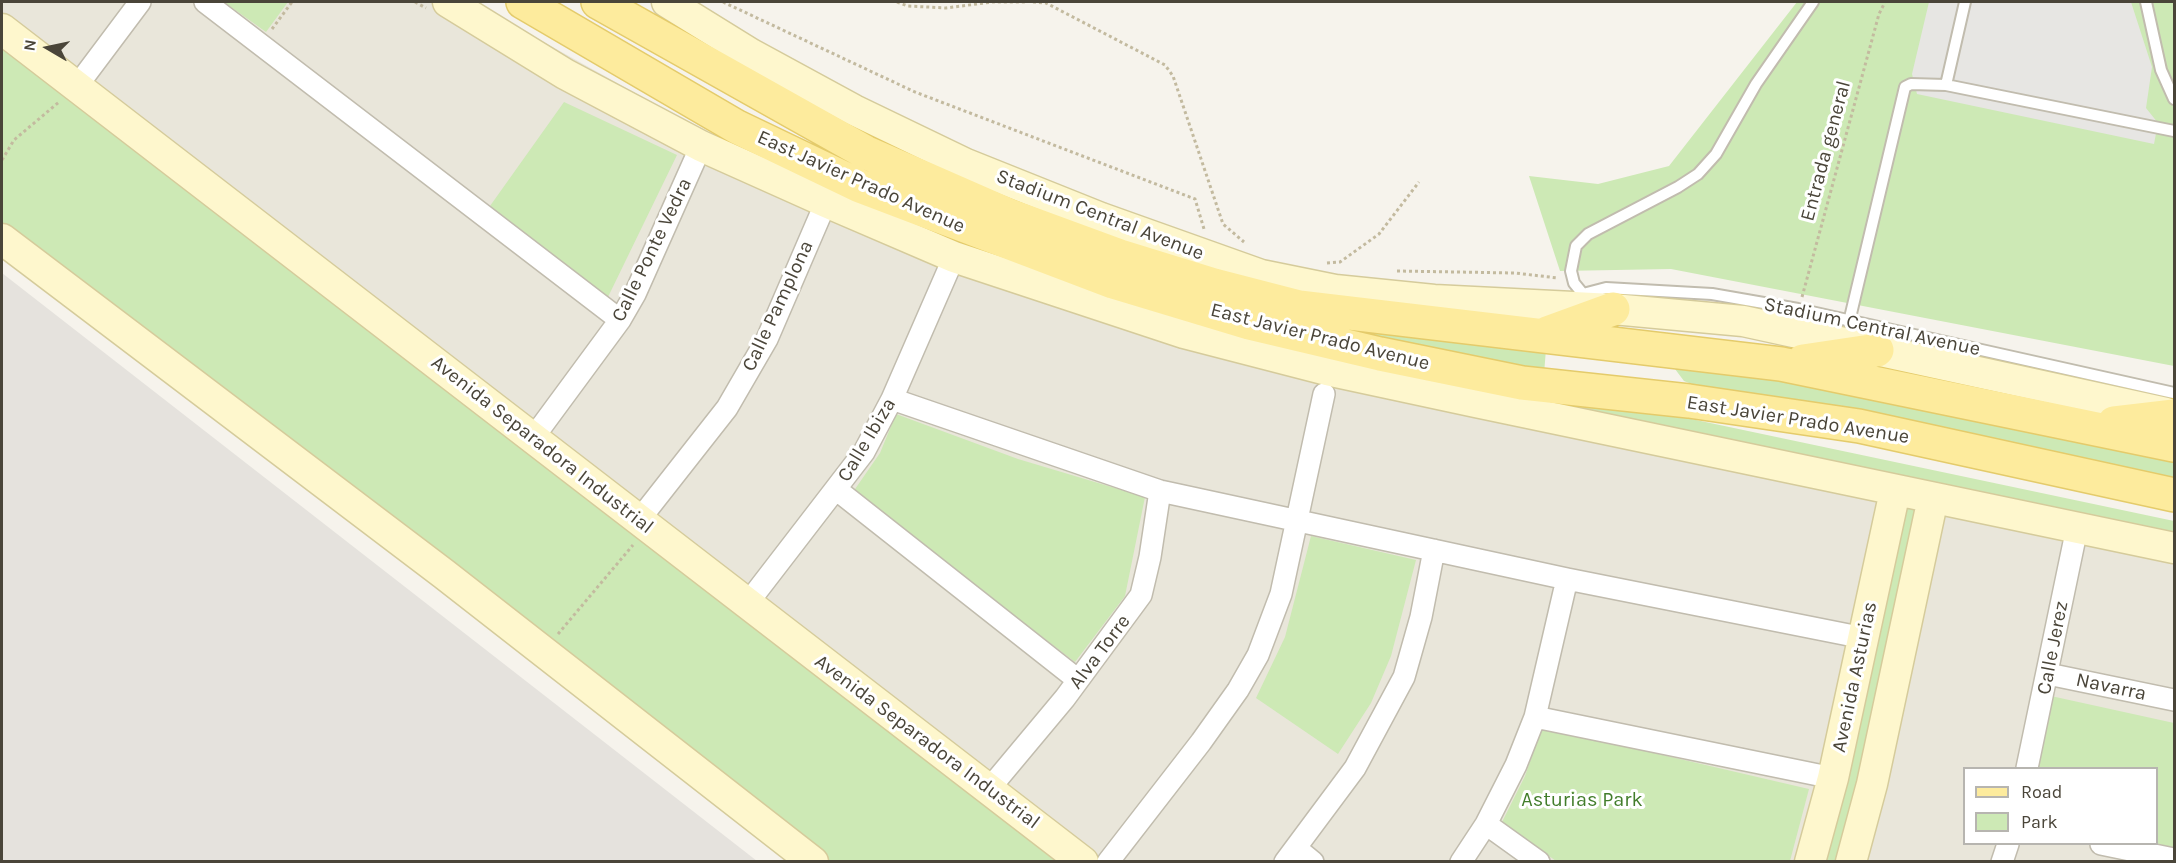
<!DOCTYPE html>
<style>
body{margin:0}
#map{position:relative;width:2176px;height:863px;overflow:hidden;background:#f6f3ec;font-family:Karla,sans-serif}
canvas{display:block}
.frame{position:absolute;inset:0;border:3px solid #4a4539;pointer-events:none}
.legend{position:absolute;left:1963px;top:767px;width:195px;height:78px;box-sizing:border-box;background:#fff;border:2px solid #b7b5b0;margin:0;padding:8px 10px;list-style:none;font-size:18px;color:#4a4539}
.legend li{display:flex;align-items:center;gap:12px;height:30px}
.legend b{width:30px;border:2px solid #b7b5b0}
.north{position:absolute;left:18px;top:18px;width:60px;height:60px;-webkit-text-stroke:4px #fff;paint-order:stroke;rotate:279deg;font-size:16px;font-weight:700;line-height:24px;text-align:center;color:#4a4539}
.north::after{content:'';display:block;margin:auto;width:21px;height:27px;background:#4a4539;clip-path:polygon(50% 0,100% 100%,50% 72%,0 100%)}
</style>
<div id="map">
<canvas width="2176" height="863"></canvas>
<div class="frame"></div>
<ul class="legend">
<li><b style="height:8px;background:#fdeb9d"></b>Road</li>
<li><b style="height:16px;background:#cde9b5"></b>Park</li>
</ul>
<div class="north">N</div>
</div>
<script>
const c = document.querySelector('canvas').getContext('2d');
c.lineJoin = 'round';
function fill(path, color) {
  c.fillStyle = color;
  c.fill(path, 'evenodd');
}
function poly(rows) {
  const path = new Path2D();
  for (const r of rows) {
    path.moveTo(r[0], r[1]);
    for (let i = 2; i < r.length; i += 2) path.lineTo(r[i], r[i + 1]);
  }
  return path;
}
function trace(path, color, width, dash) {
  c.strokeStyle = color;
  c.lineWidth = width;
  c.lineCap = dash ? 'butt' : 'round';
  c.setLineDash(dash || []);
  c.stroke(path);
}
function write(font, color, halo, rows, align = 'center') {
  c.font = font + ' Karla,sans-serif';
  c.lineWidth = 6;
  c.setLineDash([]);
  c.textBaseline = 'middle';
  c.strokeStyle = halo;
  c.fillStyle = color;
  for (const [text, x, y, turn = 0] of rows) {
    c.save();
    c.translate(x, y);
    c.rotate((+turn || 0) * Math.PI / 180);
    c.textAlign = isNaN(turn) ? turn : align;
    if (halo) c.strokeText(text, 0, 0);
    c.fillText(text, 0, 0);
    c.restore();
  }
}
fill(poly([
 [2,2,472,2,716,138,972,255,1166,319,2174,529,2174,861,986,861,2,111],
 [1964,768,2156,768,2156,844,1964,844]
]), '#e9e6da');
fill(poly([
 [2,273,757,861,2,861]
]), '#e5e2dd');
fill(poly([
 [224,2,288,2,266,32],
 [1797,2,2174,2,2174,366,1671,269,1560,271,1529,176,1598,184,1669,166],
 [2,41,1059,861,814,861,2,225],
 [564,102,677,155,608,297,490,206],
 [1243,302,1546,349,1544,374,1336,333],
 [1689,363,2174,453,2174,479,1712,392,1684,381,1675,369],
 [1483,375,2174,521,2174,536,1422,377],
 [896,414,1018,459,1145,497,1125,596,1075,662,853,492,880,453],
 [1903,505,1919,509,1841,861,1818,862],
 [1311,536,1416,560,1391,656,1371,703,1338,754,1256,698,1285,637],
 [2051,696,2174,723,2174,852,2136,844,2156,844,2156,768,2037,768],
 [1542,727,1809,789,1790,861,1556,861,1502,822,1525,776]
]), '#cde9b5');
fill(poly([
 [1929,2,2131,2,2152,67,2146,108,2158,123,2154,144,1917,94,1912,74]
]), '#e7e6e3');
const lane = poly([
 [1965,2,1946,85,2174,131],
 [2146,2,2161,70,2174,99],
 [1583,294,1574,283,1571,271,1576,246,1588,234,1678,187,1698,174,1716,154,1756,84,1813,2],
 [1577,300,1583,294,1606,288,1712,294,1798,309,2174,393],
 [1849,322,1905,87,1911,84,1946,85]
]);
const street = poly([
 [205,2,620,320],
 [77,86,140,2],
 [892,399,1160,491,1567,579,1864,638],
 [533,438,620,320,635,294,701,146],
 [837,490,1078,680],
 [639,520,727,408,767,339,826,202],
 [747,604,864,452,892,399,954,257],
 [2048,674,2174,700],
 [1535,717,1833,778],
 [2027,768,2077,528],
 [989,789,1065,698,1141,595,1150,557,1160,491],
 [1486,824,1539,862],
 [2101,844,2174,859],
 [1296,848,1313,862],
 [1108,862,1201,742,1238,690,1258,655,1281,594,1324,394],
 [1285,862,1355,768,1404,677,1421,617,1434,550],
 [1461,862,1486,824,1516,765,1535,717,1567,579],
 [2002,862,2008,844]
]);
const secondary = poly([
 [448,2,565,74,701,146,826,202,954,257,1184,333,1327,370,1476,402,2174,548],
 [667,2,751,54,854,110,966,164,1101,218,1261,275,1335,290,1434,300,1613,309,1743,321,2166,413],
 [2,29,1083,862],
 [2,239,444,574,813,862],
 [1810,862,1833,778,1895,491],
 [1851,862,1872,784,1933,498]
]);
const primary = poly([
 [523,2,737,127,860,186,1113,282,1249,323,1380,354,1522,383,1689,401,1859,426,2174,495],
 [598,2,865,152,1011,216,1120,256,1214,285,1299,307,1781,364,2174,445],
 [1547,333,1613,309],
 [1803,361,1877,350],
 [2114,423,2174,416]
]);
trace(lane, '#c1bcae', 14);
trace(street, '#c1bcae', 24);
trace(secondary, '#d5cb9b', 33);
trace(primary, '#e4cb6b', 36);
trace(poly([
 [415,2,426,8],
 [723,2,915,92,1195,199,1204,229],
 [897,2,908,6,946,8,992,2,1025,2],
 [1033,2,1046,3,1165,65,1173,76,1223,224,1244,242],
 [272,29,292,2],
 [2,160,14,140,59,102],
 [1327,263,1340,262,1379,234,1419,182],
 [1397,271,1515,273,1558,278],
 [1802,297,1879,14,1885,2],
 [558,634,633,545]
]), '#c3ba9f', 3, [3, 3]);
trace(lane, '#fff', 10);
trace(street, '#fff', 21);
trace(secondary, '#fef7cd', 30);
trace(primary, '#fdeb9d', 33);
write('20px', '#4a4539', '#fff', [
 ["Entrada general",1826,151,-75],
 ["East Javier Prado Avenue",861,182,24],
 ["Stadium Central Avenue",1100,215,21],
 ["Calle Ponte Vedra",652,250,-64],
 ["Calle Pamplona",778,306,-65],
 ["Stadium Central Avenue",1872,327,12],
 ["East Javier Prado Avenue",1320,337,14],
 ["East Javier Prado Avenue",1798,420,9],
 ["Calle Ibiza",867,440,-59],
 ["Avenida Separadora Industrial",542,445,38],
 ["Calle Jerez",2053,648,-79],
 ["Alva Torre",1100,652,-53],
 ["Avenida Asturias",1855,677,-78],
 ["Navarra",2111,687,12],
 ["Avenida Separadora Industrial",927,742,37]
]);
write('20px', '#427d2b', '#fff', [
 ["Asturias Park",1582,800]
]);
</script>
